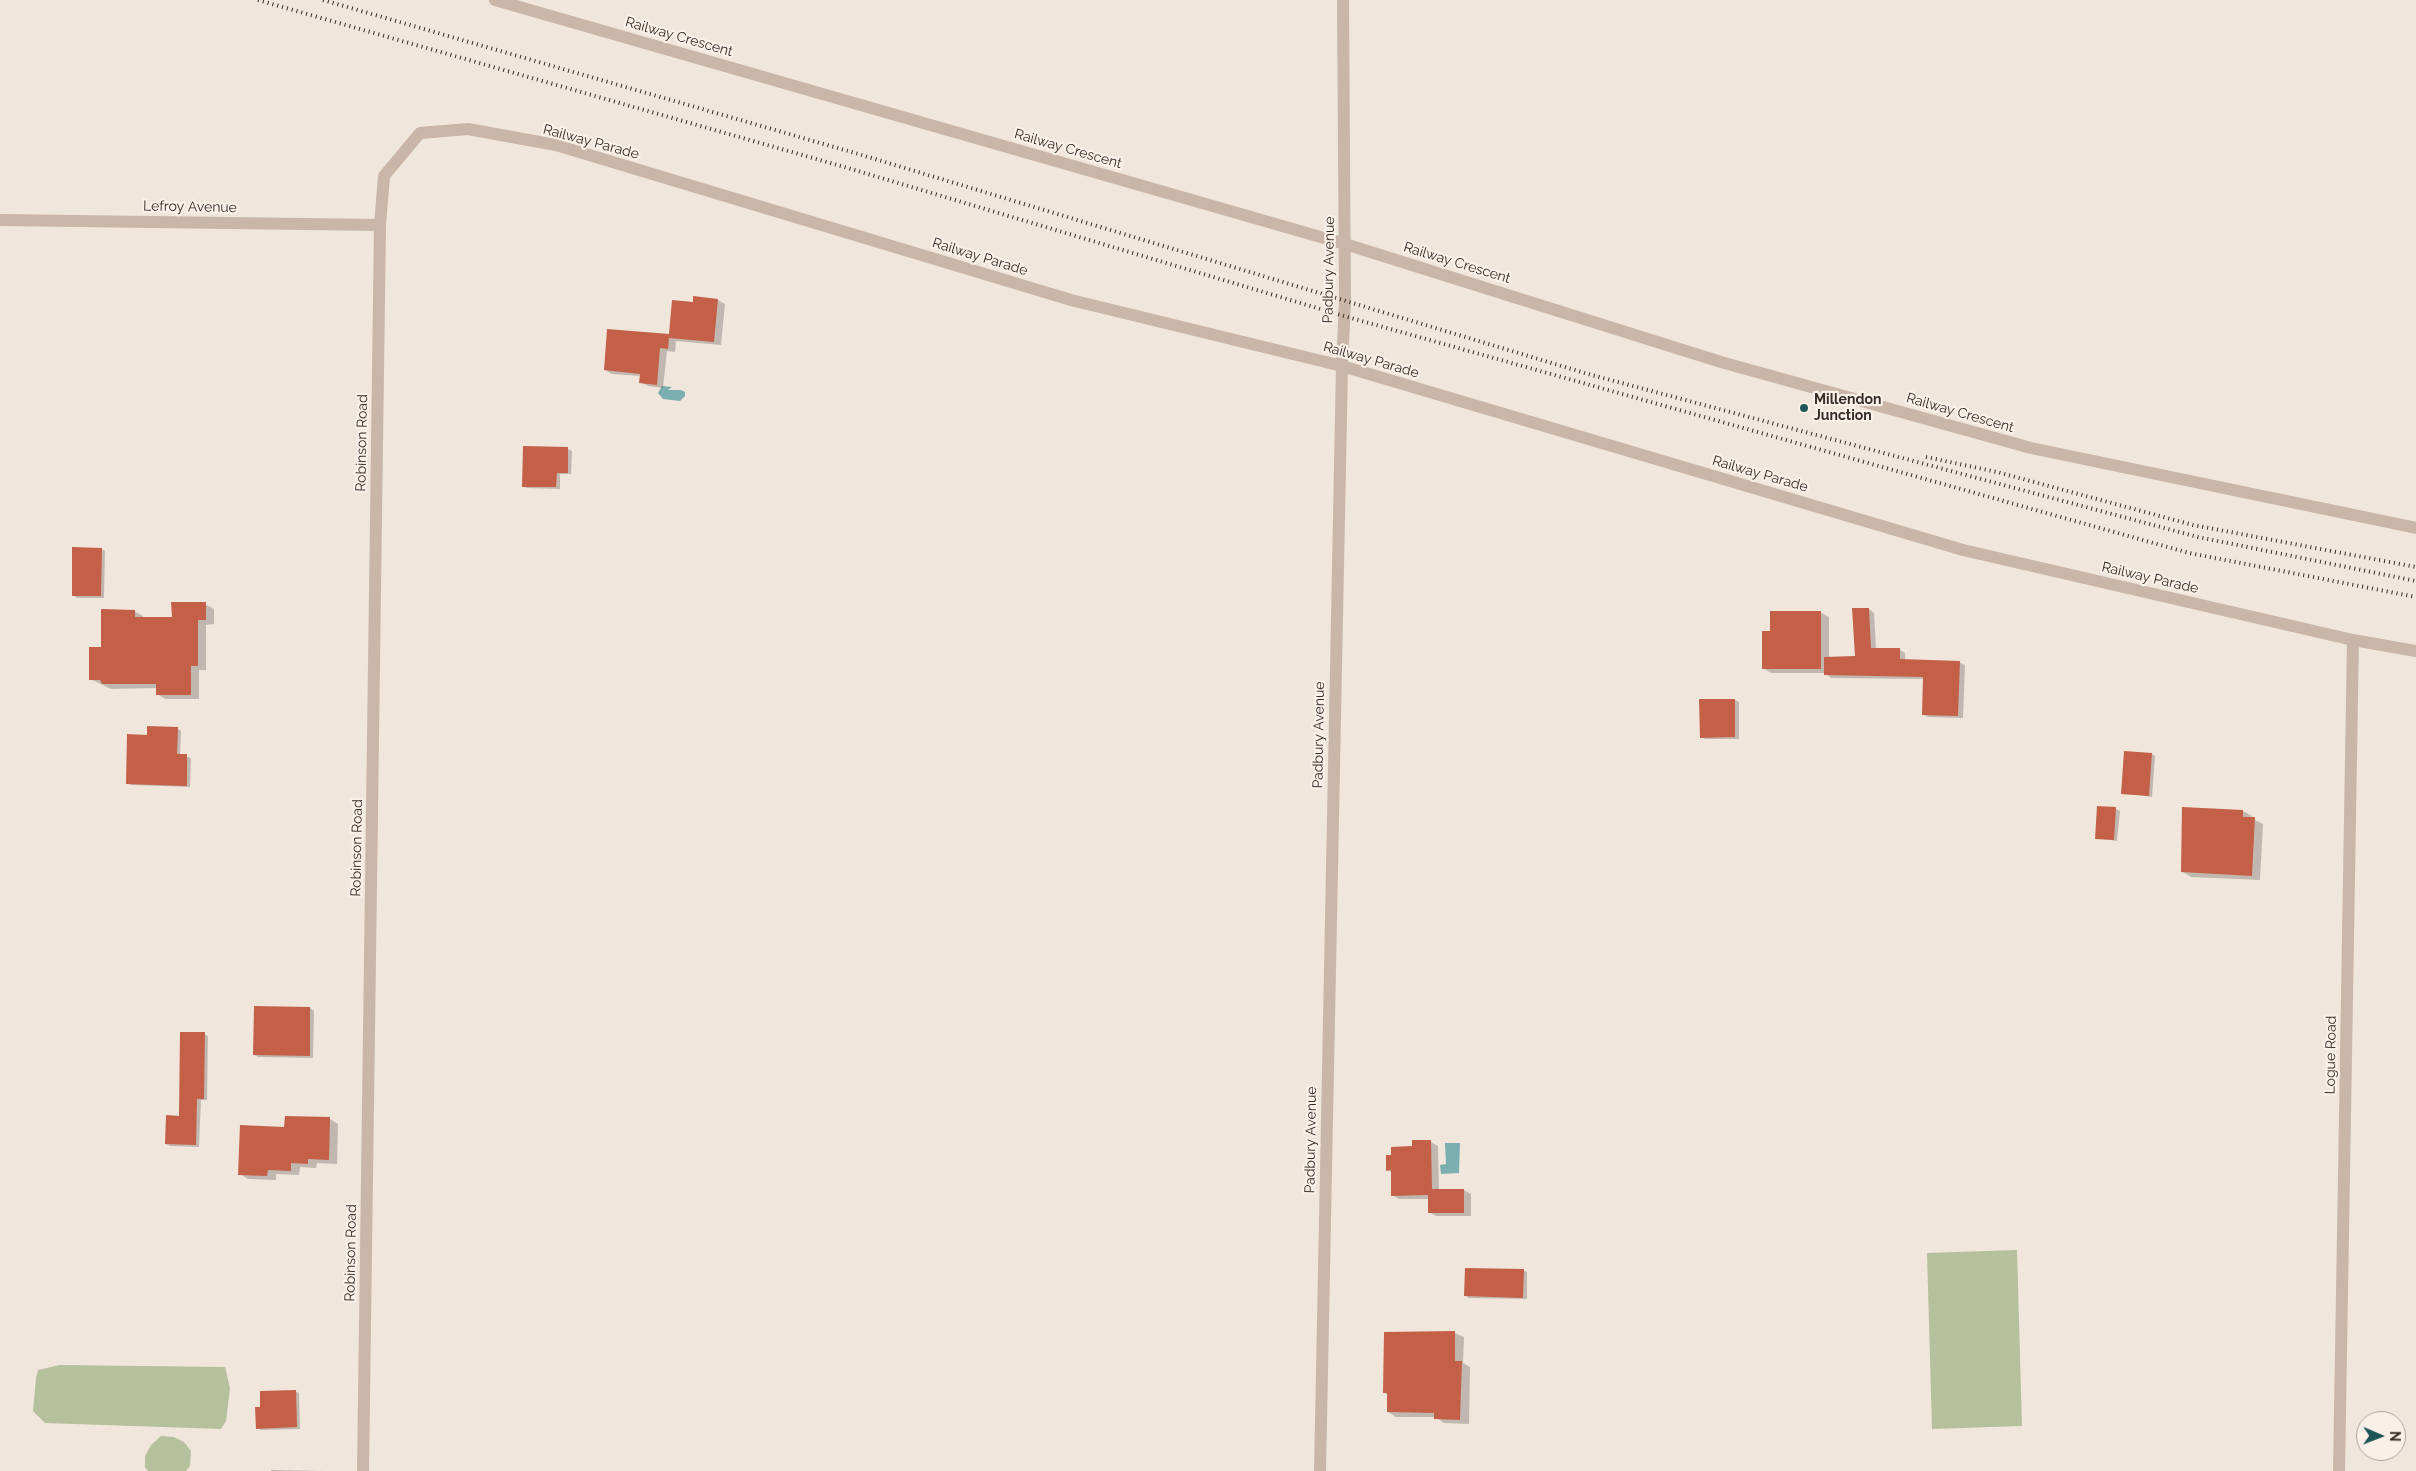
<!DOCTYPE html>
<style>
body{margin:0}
#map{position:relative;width:2416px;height:1471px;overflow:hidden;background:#f1e6dc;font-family:Raleway,sans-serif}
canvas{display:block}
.north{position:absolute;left:2356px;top:1411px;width:50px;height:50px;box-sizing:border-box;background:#f9f0e8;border:1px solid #aba29b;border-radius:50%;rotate:91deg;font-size:14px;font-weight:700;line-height:20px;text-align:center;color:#362c28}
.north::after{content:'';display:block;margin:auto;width:18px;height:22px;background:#1e5557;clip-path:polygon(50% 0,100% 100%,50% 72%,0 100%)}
</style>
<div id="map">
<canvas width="2416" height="1471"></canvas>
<div class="north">N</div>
</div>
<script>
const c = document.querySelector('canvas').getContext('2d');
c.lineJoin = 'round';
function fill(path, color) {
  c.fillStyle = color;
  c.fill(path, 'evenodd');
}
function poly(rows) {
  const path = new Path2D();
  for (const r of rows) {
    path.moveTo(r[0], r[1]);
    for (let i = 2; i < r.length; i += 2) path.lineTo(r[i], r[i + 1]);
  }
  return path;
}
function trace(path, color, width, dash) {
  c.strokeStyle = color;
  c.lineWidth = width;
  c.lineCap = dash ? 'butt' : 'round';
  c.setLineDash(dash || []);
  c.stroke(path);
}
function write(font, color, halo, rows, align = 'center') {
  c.font = font + ' Raleway,sans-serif';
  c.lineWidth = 4.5;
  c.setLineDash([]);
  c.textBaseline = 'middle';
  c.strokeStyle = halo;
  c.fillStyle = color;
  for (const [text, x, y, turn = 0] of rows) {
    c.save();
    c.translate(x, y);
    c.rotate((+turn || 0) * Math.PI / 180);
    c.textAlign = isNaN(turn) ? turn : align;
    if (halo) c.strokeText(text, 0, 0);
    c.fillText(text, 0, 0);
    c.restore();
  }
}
fill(poly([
 [2017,1250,2022,1426,1932,1429,1927,1253],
 [60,1365,225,1367,230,1388,226,1421,221,1429,45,1423,33,1411,36,1378,38,1370],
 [161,1436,174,1437,184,1442,191,1451,190,1466,186,1471,148,1471,145,1467,145,1456,151,1445]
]), '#b5c09c');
fill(poly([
 [662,386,672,387,668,390,681,390,685,392,685,396,680,401,663,399,658,393],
 [1445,1143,1460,1143,1459,1173,1441,1174,1440,1165,1446,1164]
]), '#7baeae');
fill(poly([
 [694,298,718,300,725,304,721,345,676,341,675,352,667,351,663,388,648,386,641,382,641,376,612,374,605,370,670,335,694,303],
 [524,448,568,449,572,451,571,474,560,474,560,489,527,488,523,486],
 [101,549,105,551,104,598,77,598,73,595],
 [205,604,214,609,214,624,206,625,206,670,199,670,199,699,165,699,157,694,157,688,111,689,90,679,102,649,134,611,143,616,143,619,173,619],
 [1869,609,1874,613,1876,649,1900,650,1905,653,1905,661,1959,662,1965,665,1963,718,1928,717,1923,714,1924,679,1831,678,1825,673,1771,673,1763,668,1771,632,1820,612,1829,617,1829,658,1856,658],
 [1735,700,1739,702,1739,739,1705,739,1701,737],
 [177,728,181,731,180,755,191,758,190,787,131,785,127,783,148,736],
 [2152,754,2155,756,2152,797,2122,793],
 [2183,808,2243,811,2252,816,2251,818,2263,824,2260,880,2191,877,2183,872],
 [2116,809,2120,811,2117,841,2096,838],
 [310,1008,314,1011,313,1058,258,1057,254,1054],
 [204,1034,208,1036,207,1100,201,1100,199,1147,170,1146,166,1144,180,1117],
 [330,1119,338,1124,337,1164,317,1163,316,1168,300,1167,299,1175,276,1174,276,1180,248,1179,240,1174,285,1128],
 [1413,1141,1431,1142,1438,1146,1439,1190,1464,1190,1471,1194,1471,1216,1436,1216,1429,1212,1429,1199,1399,1199,1392,1195,1392,1173,1388,1170,1392,1156,1413,1148],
 [1523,1270,1527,1272,1527,1299,1469,1298,1466,1296],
 [1385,1333,1455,1333,1464,1337,1463,1363,1470,1367,1469,1424,1444,1423,1436,1417,1396,1417,1388,1412,1388,1395,1385,1393],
 [295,1391,299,1393,300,1429,261,1430,257,1428,262,1408],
 [271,1470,325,1471,271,1471]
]), '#0003');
fill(poly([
 [693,296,718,299,714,342,669,338,668,349,660,348,657,385,639,383,640,374,604,370,607,329,669,334,672,300,693,302],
 [523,446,568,447,568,473,557,473,556,487,522,487],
 [72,547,102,548,101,596,72,596],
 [171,602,206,602,206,620,198,620,198,666,191,666,191,695,156,695,156,684,102,684,100,680,89,680,89,647,101,647,101,609,135,610,135,617,172,617],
 [1852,608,1869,608,1871,648,1900,648,1900,659,1960,661,1958,716,1922,715,1923,677,1824,675,1824,657,1855,656],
 [1770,611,1821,611,1821,669,1762,669,1762,631,1770,631],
 [1699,699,1735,699,1735,737,1700,738],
 [147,726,178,727,177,754,187,754,187,786,126,784,127,734,147,735],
 [2124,751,2152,753,2149,796,2121,794],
 [2097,806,2116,807,2114,840,2095,839],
 [2182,807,2243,810,2243,817,2255,817,2252,876,2181,872],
 [254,1006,310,1007,310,1056,253,1055],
 [180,1032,205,1032,204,1099,197,1099,196,1145,165,1144,166,1115,179,1116],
 [285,1116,330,1117,329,1160,308,1159,308,1164,291,1163,291,1171,268,1170,267,1176,238,1175,240,1125,284,1127],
 [1412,1140,1431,1140,1432,1189,1464,1189,1464,1213,1428,1213,1428,1195,1391,1196,1391,1170,1386,1171,1386,1155,1391,1155,1391,1147,1412,1146],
 [1465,1268,1524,1269,1523,1298,1464,1296],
 [1455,1331,1455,1361,1462,1361,1460,1420,1434,1419,1434,1413,1387,1412,1387,1393,1383,1393,1384,1332],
 [296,1390,297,1427,256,1429,255,1407,260,1407,260,1391]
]), '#c46047');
trace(poly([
 [495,0,1345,244,1721,362,2031,448,2416,528],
 [0,220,380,225],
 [363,1471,380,225,384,176,420,133,468,129,556,145,1071,300,1342,366,1963,550,2353,640,2416,651],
 [1320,1471,1342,366,1345,302,1343,0],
 [2339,1471,2353,640]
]), '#c9b6a8', 12);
trace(poly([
 [258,0,841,166,1344,316,2189,553,2416,597],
 [323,0,855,153,1588,374,2198,537,2416,581],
 [1926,457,1997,472,2193,525,2416,567]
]), '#362c28', 4, [1, 4]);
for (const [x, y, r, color] of [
 [1804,408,5,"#1e5557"]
]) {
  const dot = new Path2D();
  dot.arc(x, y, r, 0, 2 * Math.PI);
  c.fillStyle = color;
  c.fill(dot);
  trace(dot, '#f9f0e8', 2);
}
write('14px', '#362c28', '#f9f0e8', [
 ["Railway Crescent",679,37,16],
 ["Railway Parade",591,142,15],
 ["Railway Crescent",1068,149,16],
 ["Lefroy Avenue",190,207,1],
 ["Railway Parade",980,257,17],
 ["Railway Crescent",1457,263,17],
 ["Padbury Avenue",1329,270,-89],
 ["Railway Parade",1371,360,16],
 ["Railway Crescent",1960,413,16],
 ["Robinson Road",362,443,-89],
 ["Railway Parade",1760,474,16],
 ["Railway Parade",2150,578,13],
 ["Padbury Avenue",1319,735,-89],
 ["Robinson Road",357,848,-89],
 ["Logue Road",2331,1055,-89],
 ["Padbury Avenue",1311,1140,-89],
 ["Robinson Road",351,1253,-89]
]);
write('bold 14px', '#362c28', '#f9f0e8', [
 ["Millendon",1814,400],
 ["Junction",1814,416]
], 'left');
</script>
